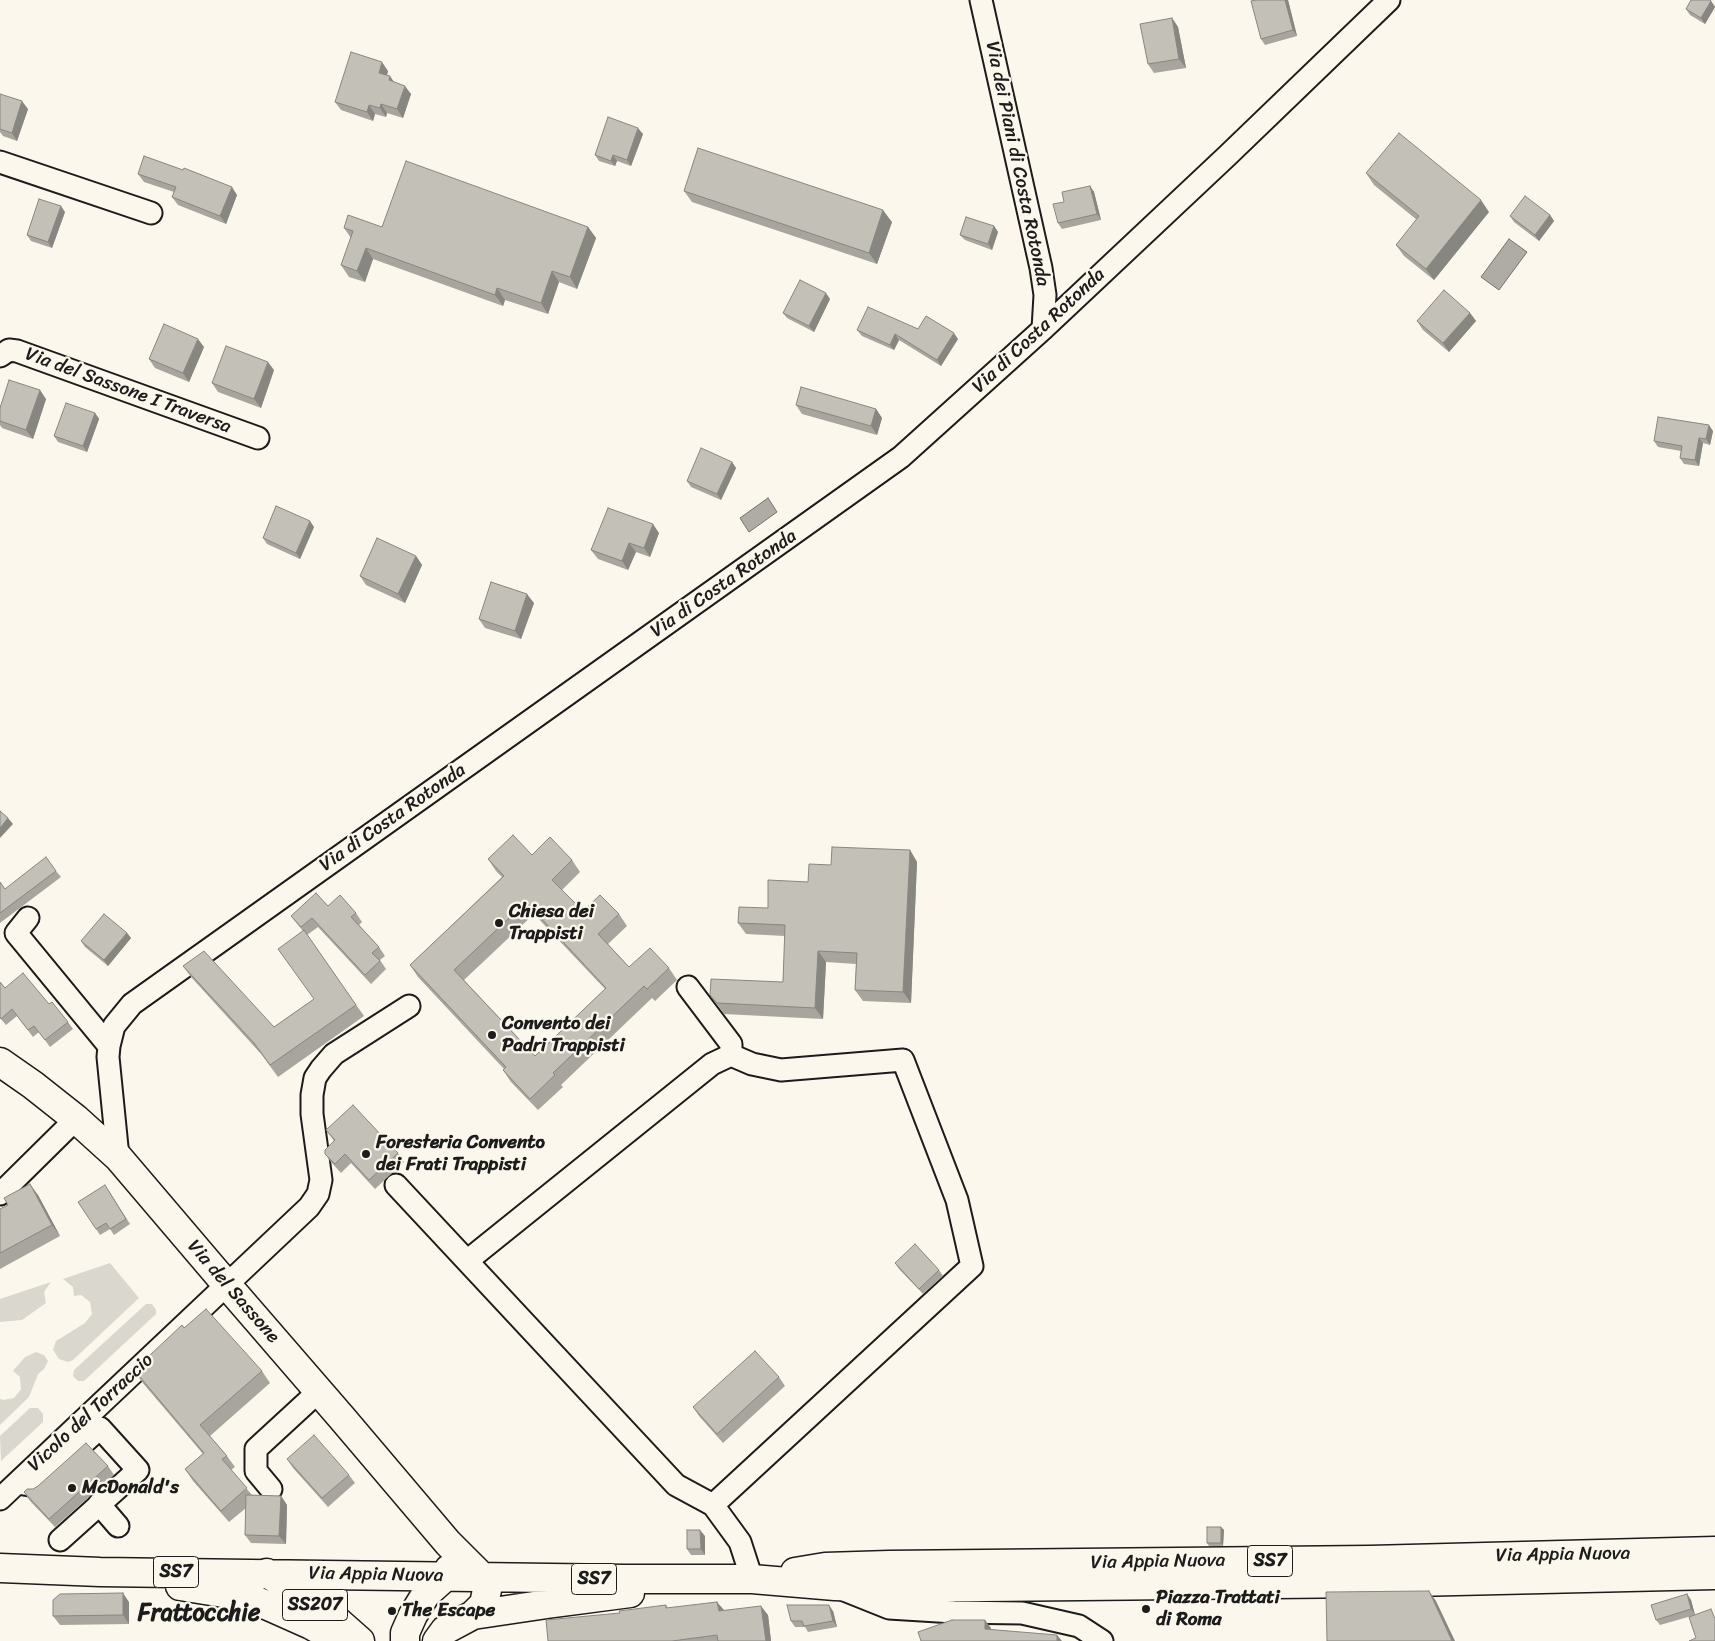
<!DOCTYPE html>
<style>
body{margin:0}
canvas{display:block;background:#fbf7ec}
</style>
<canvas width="1715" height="1641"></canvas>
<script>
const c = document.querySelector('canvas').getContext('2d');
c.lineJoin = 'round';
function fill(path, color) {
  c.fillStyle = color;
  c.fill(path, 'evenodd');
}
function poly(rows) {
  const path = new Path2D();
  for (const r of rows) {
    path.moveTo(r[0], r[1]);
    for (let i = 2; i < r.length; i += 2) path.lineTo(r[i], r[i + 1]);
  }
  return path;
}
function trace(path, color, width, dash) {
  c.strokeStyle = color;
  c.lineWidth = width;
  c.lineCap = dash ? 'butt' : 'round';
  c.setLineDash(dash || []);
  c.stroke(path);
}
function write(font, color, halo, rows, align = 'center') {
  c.font = font + ' Sriracha,sans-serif';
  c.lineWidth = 4.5;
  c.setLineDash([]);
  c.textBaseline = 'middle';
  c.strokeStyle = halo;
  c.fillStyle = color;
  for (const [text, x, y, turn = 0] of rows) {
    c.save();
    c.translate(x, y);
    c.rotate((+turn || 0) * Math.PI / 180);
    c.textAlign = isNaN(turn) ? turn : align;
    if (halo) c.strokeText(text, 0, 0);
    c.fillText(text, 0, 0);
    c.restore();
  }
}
fill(poly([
 [110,1263,139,1298,73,1360,68,1362,59,1359,53,1350,56,1341,85,1323,92,1314,90,1302,81,1295,74,1296,73,1287,63,1279],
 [51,1282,44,1292,46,1303,22,1320,0,1322,0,1299],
 [146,1304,152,1304,156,1310,156,1314,84,1381,78,1381,73,1376,74,1370],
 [36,1352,44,1355,48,1361,44,1369,38,1374,29,1397,0,1425,0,1399,3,1400,14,1398,21,1389,20,1377,13,1371,25,1357],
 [30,1408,38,1408,43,1414,43,1422,1,1461,0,1436]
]), '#dad7ce');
const water = poly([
 [1509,239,1527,252,1499,290,1481,277,1509,239],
 [768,498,777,512,749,532,740,518,768,498]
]);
fill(water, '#afaca5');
trace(water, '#74726e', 1);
const minor = poly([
 [981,0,1041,268,1045,295,1043,329],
 [0,162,151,213],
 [0,356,9,350,17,351,258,438],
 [28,918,16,933,109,1046],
 [688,987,731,1044,731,1055],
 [118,1157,108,1057,109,1046,114,1026,132,1004,901,457,1043,329,1227,156,1389,0],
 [396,1185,676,1485,713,1505,740,1542,752,1579],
 [0,1194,76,1119],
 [467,1261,712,1064,731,1055,752,1064,781,1070,903,1060,957,1200,972,1266,713,1505],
 [17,1483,36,1486,100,1428,138,1470,60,1540],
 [271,1489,256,1471,256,1449,319,1391],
 [0,1499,309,1207,318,1194,321,1180,312,1114,312,1095,315,1078,321,1069,334,1054,409,1006],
 [99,1504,118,1526],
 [844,1590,889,1608,954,1612,1022,1613,1079,1626,1102,1641]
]);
const major = poly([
 [0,1062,33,1085,76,1119,118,1157,227,1285,342,1418,448,1543,481,1576,487,1590,484,1604,473,1615,445,1630,437,1641],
 [0,1568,100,1572,625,1579,752,1579,835,1586,888,1588,1370,1583,1715,1575],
 [795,1572,825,1567,889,1565,1370,1560,1715,1551],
 [267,1573,334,1618,360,1641],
 [180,1586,248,1597,311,1625,339,1641],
 [473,1615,547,1604,630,1593],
 [405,1641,405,1633,413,1615,426,1594,445,1577,449,1569]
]);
trace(minor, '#1c1c1c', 25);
trace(major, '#1c1c1c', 31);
trace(minor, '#fbf7ec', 21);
trace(major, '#fbf7ec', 28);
fill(poly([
 [1288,0,1297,36,1265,45,1261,39],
 [1711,1,1715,7,1705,24,1690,15,1686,9],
 [1172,18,1178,27,1186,68,1154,73,1148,64],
 [388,71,387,75,394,82,411,94,403,118,387,113,386,117,375,114,373,121,341,110,335,102],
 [0,94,28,109,17,141,3,136,0,132],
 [643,134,631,166,617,161,615,166,599,161,595,155],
 [183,170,237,195,226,224,178,205,172,197,174,192,144,182,138,174],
 [1366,173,1489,212,1434,280,1404,256,1396,245,1417,220,1374,185],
 [1090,186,1094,192,1101,220,1062,229,1058,223,1064,202],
 [684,191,892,222,877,264,692,202],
 [65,212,52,248,31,241,27,235],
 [1550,215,1554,221,1539,241,1514,222,1510,216],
 [994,226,998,232,992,250,965,240,960,235],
 [382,227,588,227,596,238,577,289,559,282,548,314,505,300,503,306,373,259,365,282,349,277,341,265,351,238,344,228],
 [830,299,814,332,787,318,783,313],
 [1470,313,1476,321,1449,352,1423,330,1417,321],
 [918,329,958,339,941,366,899,340,894,350,862,336,857,330],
 [204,347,189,382,155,368,149,359],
 [274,370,261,408,218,392,212,383],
 [46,399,33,439,2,428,0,425,0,408],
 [796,405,876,409,882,418,877,435,802,414],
 [95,413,99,419,87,452,58,442,54,436],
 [1713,431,1710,445,1703,443,1699,466,1684,464,1680,458,1681,451,1658,447,1654,441],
 [732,462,736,468,721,500,691,487,687,481],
 [314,527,300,559,267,544,263,538],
 [659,533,650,557,636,552,628,570,598,559,591,550],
 [416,556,422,565,405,603,366,585,360,576],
 [534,603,521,639,485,628,479,619],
 [910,850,917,862,911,1003,863,1001,855,990,856,964,826,962,823,1019,724,1014,710,995,783,982,785,936,746,934,738,923,768,908,808,882,831,865],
 [532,855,572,860,580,872,562,890,583,911,619,914,627,926,608,944,629,967,669,968,677,980,655,1001,652,998,561,1085,563,1087,538,1110,511,1082,503,1070,504,1069,418,977,410,965,502,877,496,871,488,859],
 [534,914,605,989,535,1056,464,980],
 [56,871,61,877,0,923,0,882,5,889],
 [328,906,356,913,362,922,359,925,379,947,385,956,380,960,386,969,371,984,318,927,307,935,364,1016,278,1077,262,1055,191,977,183,966,274,1027,314,999,303,931,298,925,291,916],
 [127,933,131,938,108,966,85,947,81,941],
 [0,982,5,988,49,1004,68,1022,73,1029,50,1047,39,1032,33,1037,17,1016,6,1025,0,1018],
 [326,1130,398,1153,404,1162,375,1189,351,1163,341,1173,331,1162,325,1154,334,1141],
 [109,1191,130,1224,114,1235,110,1229,100,1235,96,1229],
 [38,1195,60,1236,0,1269,0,1209],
 [895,1263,939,1270,943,1276,923,1294,899,1269],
 [184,1328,262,1371,270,1383,210,1436,227,1456,235,1467,231,1470,252,1495,281,1496,287,1505,286,1544,251,1543,245,1535,246,1508,229,1522,193,1481,185,1469,203,1454,142,1382,134,1370],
 [779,1377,785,1386,723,1443,699,1416,693,1407],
 [287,1459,349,1475,355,1483,328,1507,293,1468],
 [108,1466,114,1475,55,1527,30,1501,24,1492],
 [1221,1527,1224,1530,1223,1546,1209,1546,1207,1543],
 [705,1536,705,1555,691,1555,687,1549],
 [1687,1594,1691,1600,1695,1615,1660,1625,1656,1620],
 [129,1602,129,1624,60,1625,53,1616],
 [666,1605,668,1608,724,1611,768,1615,771,1641,548,1641],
 [833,1611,837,1627,808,1632,805,1627,795,1627,791,1621]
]), '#a8a59e');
fill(poly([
 [1285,0,1288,0,1297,36,1293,30],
 [1711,1,1715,7,1705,24,1701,18],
 [1172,18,1178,27,1186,68,1179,59],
 [382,62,388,71,385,82,379,73],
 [390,76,396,85,389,80],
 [405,86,411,94,403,118,397,109],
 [22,101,28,109,17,141,12,133],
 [381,104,387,113,386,117,380,108],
 [369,105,375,114,373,121,367,112],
 [638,128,643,134,631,166,627,160],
 [613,155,617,161,615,166,611,161],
 [1090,186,1094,192,1101,220,1097,214],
 [232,187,237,195,226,224,220,216],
 [1481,200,1489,212,1434,280,1426,269],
 [61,206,65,212,52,248,48,242],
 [883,210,892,222,877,264,869,253],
 [1550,215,1554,221,1539,241,1535,235],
 [994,226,998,232,992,250,988,244],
 [588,227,596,238,577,289,570,277],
 [366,248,373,259,365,282,357,271],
 [552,271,559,282,548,314,541,303],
 [497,288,505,300,503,306,495,295],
 [826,293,830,299,814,332,809,326],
 [1470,313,1476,321,1449,352,1443,343],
 [954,333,958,339,941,366,937,360],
 [895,334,899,340,894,350,890,345],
 [198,339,204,347,189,382,183,373],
 [268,362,274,370,261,408,254,399],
 [40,390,46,399,33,439,26,430],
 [876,409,882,418,877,435,871,426],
 [95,413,99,419,87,452,83,446],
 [1709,425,1713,431,1710,445,1706,439],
 [1699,438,1703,443,1699,466,1695,460],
 [732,462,736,468,721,500,717,494],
 [310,521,314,527,300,559,296,553],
 [653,524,659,533,650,557,644,548],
 [629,543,636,552,628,570,622,561],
 [416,556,422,565,405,603,398,594],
 [527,594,534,603,521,639,515,631],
 [8,818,13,824,0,838,0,828],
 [910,850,917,862,911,1003,903,992],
 [127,933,131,938,108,966,104,960],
 [818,951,826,962,823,1019,815,1008],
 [30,1184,38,1195,60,1236,52,1225],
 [281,1496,287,1505,286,1544,279,1536],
 [1221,1527,1224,1530,1223,1546,1221,1543],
 [700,1530,705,1536,705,1555,701,1549],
 [1429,1591,1436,1601,1455,1641,1452,1641],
 [123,1593,129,1602,129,1624,123,1615],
 [1687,1594,1691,1600,1695,1615,1691,1609],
 [717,1602,724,1610,719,1611],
 [829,1605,833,1611,837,1627,833,1621],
 [761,1606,768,1615,771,1641,766,1641],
 [985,1620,991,1628,990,1636,985,1629],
 [1057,1635,1062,1641,1057,1641]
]), '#888681');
const building = poly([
 [1256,0,1285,0,1293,30,1261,39,1251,1,1256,0],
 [1691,0,1710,0,1711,1,1701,18,1686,9,1691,0],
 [1172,18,1179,59,1148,64,1140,24,1172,18],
 [351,52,382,62,379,73,390,76,389,80,405,86,397,109,381,104,380,108,369,105,367,112,335,102,351,52],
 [0,94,22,101,12,133,0,129,0,94],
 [608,117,638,128,627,160,613,155,611,161,595,155,608,117],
 [1399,133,1481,200,1426,269,1396,245,1419,216,1366,173,1399,133],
 [698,148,883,210,869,253,684,191,698,148],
 [144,156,183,170,184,168,232,187,220,216,172,197,176,187,138,174,144,156],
 [406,161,588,227,570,277,552,271,541,303,497,288,495,295,366,248,357,271,341,265,353,231,344,228,348,215,382,227,406,161],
 [1090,186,1097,214,1058,223,1053,204,1064,202,1062,192,1090,186],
 [1525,196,1550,215,1535,235,1510,216,1525,196],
 [39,199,61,206,48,242,27,235,39,199],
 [966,217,994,226,988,244,960,235,966,217],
 [800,280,826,293,809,326,783,313,800,280],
 [1444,290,1470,313,1443,343,1417,321,1444,290],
 [868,307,918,329,926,316,954,333,937,360,895,334,890,345,857,330,868,307],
 [164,324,198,339,183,373,149,359,164,324],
 [226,346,268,362,254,399,212,383,226,346],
 [9,380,40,390,26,430,0,421,0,408,9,380],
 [801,387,876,409,871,426,796,405,801,387],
 [66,403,95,413,83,446,54,436,66,403],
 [1658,417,1709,425,1706,439,1699,438,1695,460,1680,458,1682,446,1654,441,1658,417],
 [701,448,732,462,717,494,687,481,701,448],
 [276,506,310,521,296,553,263,538,276,506],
 [608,508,653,524,644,548,629,543,622,561,591,550,608,508],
 [377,538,416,556,398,594,360,576,377,538],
 [491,582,527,594,515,631,479,619,491,582],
 [0,811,8,818,0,828,0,811],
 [513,835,532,855,550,837,572,860,552,880,583,911,600,895,619,914,598,934,629,967,650,948,669,968,647,989,644,986,553,1073,555,1075,530,1099,503,1070,506,1067,410,965,504,876,488,859,513,835],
 [526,902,606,988,535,1056,454,970,526,902],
 [832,847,910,850,903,992,855,990,857,953,818,951,815,1008,717,1003,710,995,711,979,783,982,785,925,738,923,739,907,768,908,768,880,808,882,809,864,831,865,832,847],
 [46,857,56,871,0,913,0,882,5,889,46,857],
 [316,893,328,906,340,895,356,913,351,917,379,947,372,953,380,961,365,975,312,918,301,927,291,916,316,893],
 [104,914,127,933,104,960,81,941,104,914],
 [304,930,356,1005,270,1065,254,1043,183,966,204,951,274,1027,314,999,278,949,304,930],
 [23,973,49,1004,52,1002,68,1022,45,1040,34,1026,28,1030,12,1009,1,1019,0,1017,0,982,5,988,23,973],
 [353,1105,398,1153,369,1180,345,1154,335,1164,325,1154,325,1150,335,1140,326,1130,353,1105],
 [30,1184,52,1225,0,1253,0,1209,8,1205,4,1198,30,1184],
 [105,1185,126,1219,110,1229,106,1223,96,1229,78,1202,105,1185],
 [915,1244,939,1270,919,1289,895,1263,915,1244],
 [206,1309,262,1371,200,1425,227,1456,222,1459,247,1488,221,1511,185,1469,204,1453,134,1370,182,1325,184,1328,206,1309],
 [755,1351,779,1377,717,1434,693,1407,755,1351],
 [314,1435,349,1475,322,1498,287,1459,314,1435],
 [86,1443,108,1466,49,1519,24,1492,27,1489,33,1489,38,1486,86,1443],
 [246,1495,281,1496,279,1536,245,1535,246,1495],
 [1207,1527,1221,1527,1221,1543,1207,1543,1207,1527],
 [687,1530,700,1530,701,1549,687,1549,687,1530],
 [1429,1591,1452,1641,1327,1641,1326,1592,1429,1591],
 [123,1593,123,1615,53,1616,53,1600,60,1594,123,1593],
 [1687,1594,1691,1609,1656,1620,1651,1605,1687,1594],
 [717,1602,719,1611,761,1606,766,1641,718,1641,717,1635,672,1641,548,1641,546,1620,620,1613,619,1611,666,1605,666,1608,717,1602],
 [787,1605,829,1605,833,1621,804,1626,802,1621,791,1621,787,1605],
 [1711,1609,1715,1619,1715,1641,1689,1641,1696,1638,1689,1617,1711,1609],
 [952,1620,985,1620,985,1629,1057,1635,1057,1641,921,1641,918,1632,952,1620]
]);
fill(building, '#c3c0b8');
trace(building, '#888681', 1);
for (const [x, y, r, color] of [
 [499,923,5,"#1c1c1c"],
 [492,1035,5,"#1c1c1c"],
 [366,1154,5,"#1c1c1c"],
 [72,1488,5,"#1c1c1c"],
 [1146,1609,5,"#1c1c1c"],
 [392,1611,5,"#1c1c1c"]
]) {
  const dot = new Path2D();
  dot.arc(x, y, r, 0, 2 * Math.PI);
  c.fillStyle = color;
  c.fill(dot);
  trace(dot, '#fbf7ec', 2);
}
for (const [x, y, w] of [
 [1270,1561,45],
 [176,1572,45],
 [594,1579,45],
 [315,1605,65]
]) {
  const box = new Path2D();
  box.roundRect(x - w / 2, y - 15.5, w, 31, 4);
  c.fillStyle = '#fbf7ec';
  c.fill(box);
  trace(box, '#1c1c1c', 1);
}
write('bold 18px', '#1c1c1c', null, [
 ["SS7",1270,1561],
 ["SS7",176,1572],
 ["SS7",594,1579],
 ["SS207",315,1605]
]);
write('19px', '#1c1c1c', '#fbf7ec', [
 ["Via dei Piani di Costa Rotonda",1017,164,78],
 ["Via di Costa Rotonda",1039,331,-43],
 ["Via del Sassone I Traversa",128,391,20],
 ["Via di Costa Rotonda",724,584,-35],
 ["Via di Costa Rotonda",393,818,-35],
 ["Via del Sassone",233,1292,49],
 ["Vicolo del Torraccio",91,1413,-43],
 ["Via Appia Nuova",1563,1555,-1],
 ["Via Appia Nuova",1158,1562,-1],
 ["Via Appia Nuova",376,1575,1]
]);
write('bold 19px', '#1c1c1c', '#fbf7ec', [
 ["Chiesa dei",509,912],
 ["Trappisti",509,934],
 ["Convento dei",502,1024],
 ["Padri Trappisti",502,1046],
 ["Foresteria Convento",376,1143],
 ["dei Frati Trappisti",376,1165],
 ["McDonald's",82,1488],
 ["Piazza Trattati",1156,1598],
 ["di Roma",1156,1620],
 ["The Escape",402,1611]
], 'left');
write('bold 24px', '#1c1c1c', '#fbf7ec', [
 ["Frattocchie",199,1614]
]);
</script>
